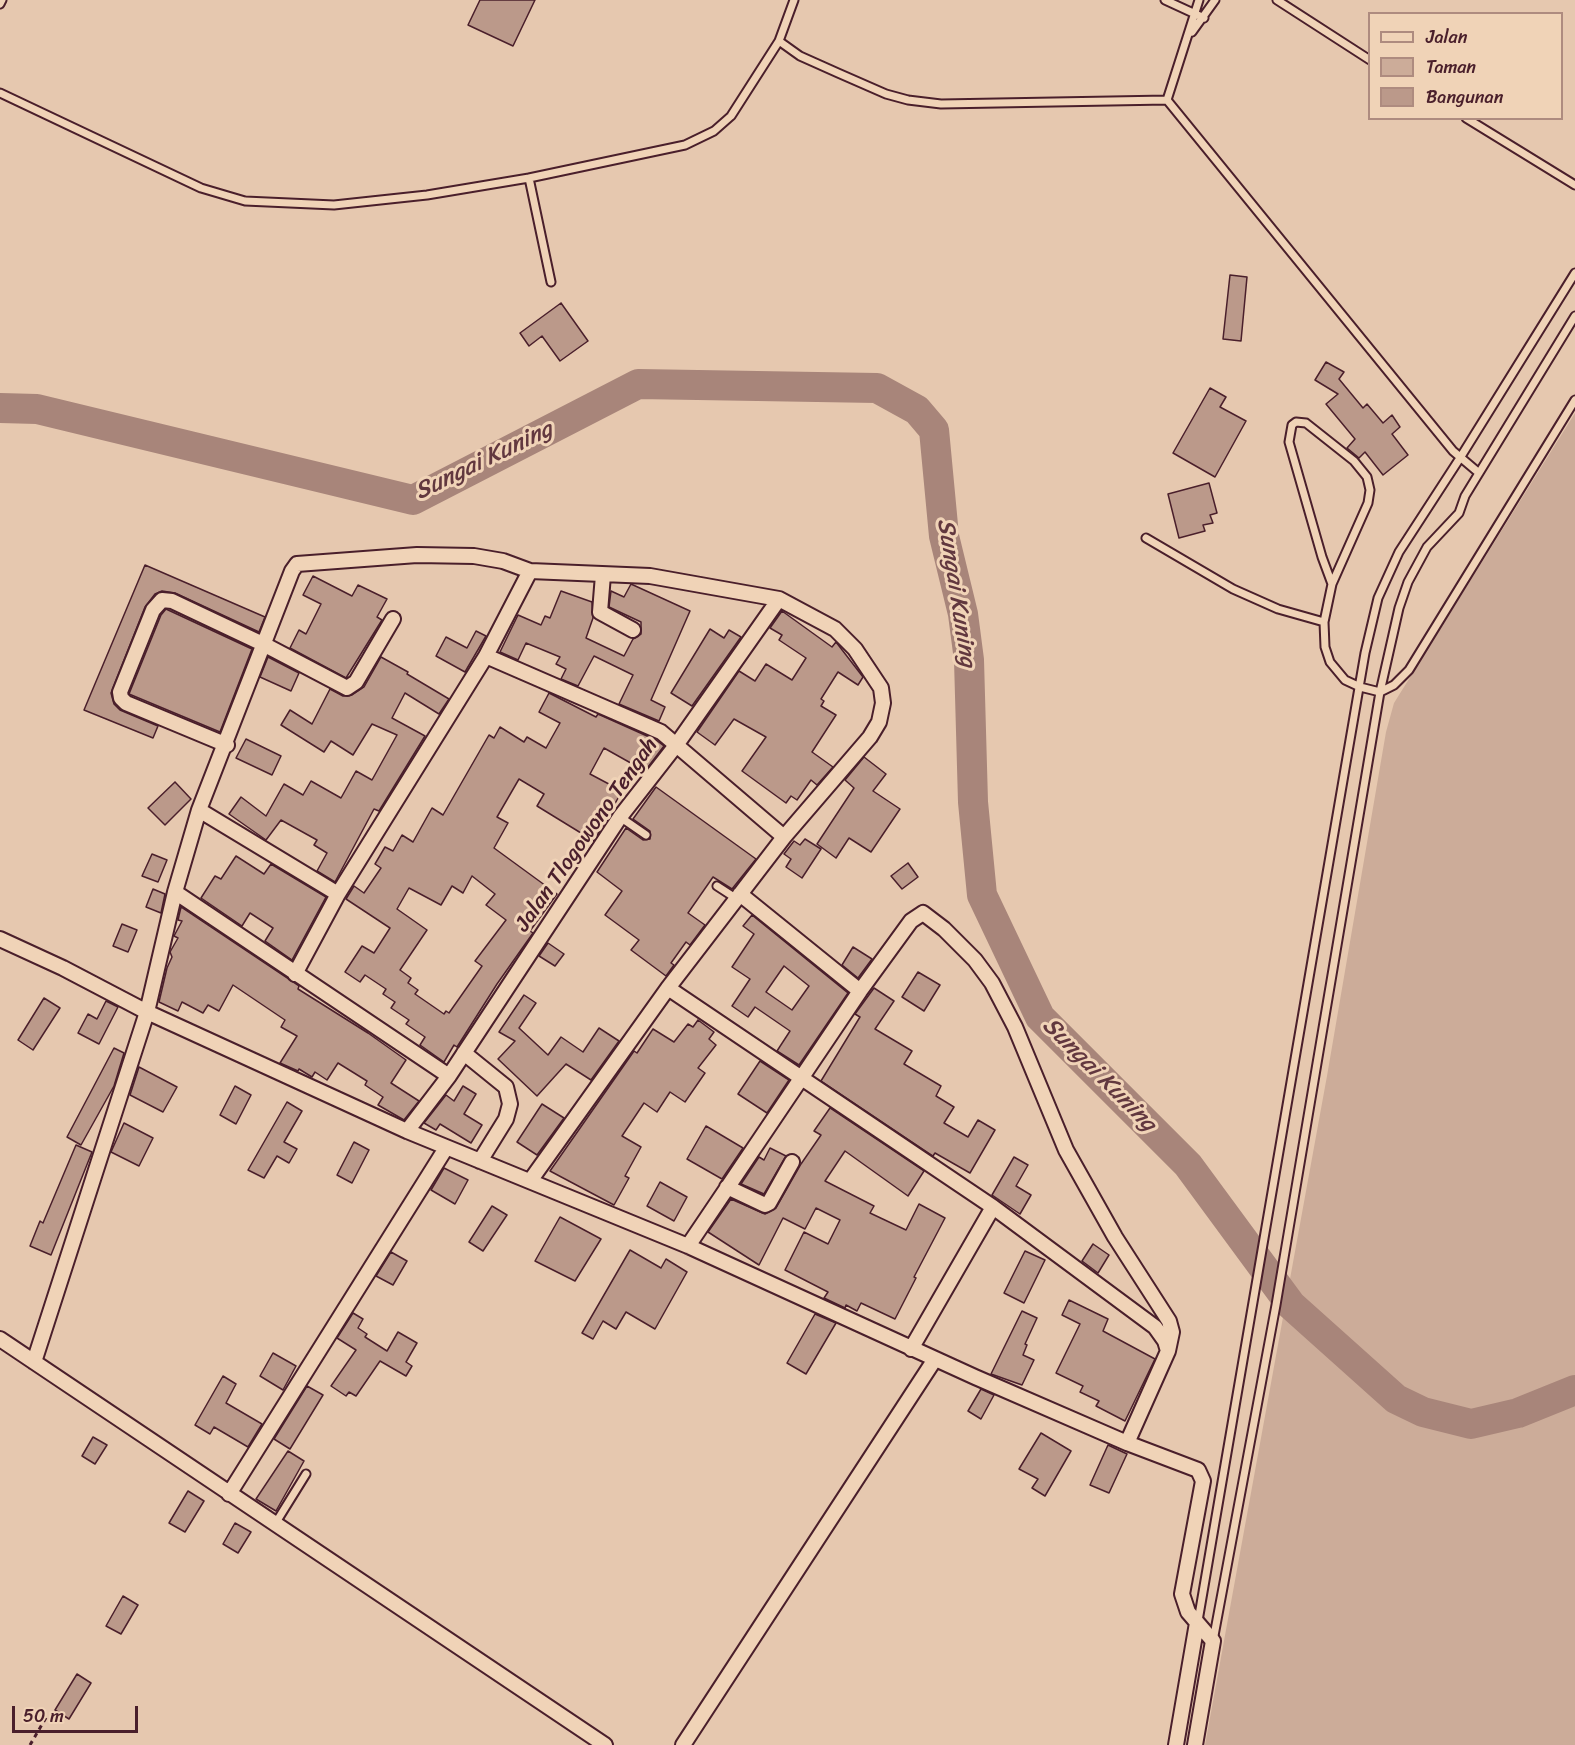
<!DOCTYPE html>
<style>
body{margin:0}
#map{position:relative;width:1575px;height:1745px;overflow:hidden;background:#e6c8af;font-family:Sriracha,sans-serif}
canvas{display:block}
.legend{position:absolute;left:1368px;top:12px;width:195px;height:108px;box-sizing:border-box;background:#f0d3b7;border:2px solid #ae8b7f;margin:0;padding:8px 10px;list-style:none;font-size:18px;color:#4a1f2b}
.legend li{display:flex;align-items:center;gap:12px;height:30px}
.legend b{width:30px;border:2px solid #ae8b7f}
.scale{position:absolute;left:12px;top:1706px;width:126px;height:27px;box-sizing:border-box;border:3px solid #4a1f2b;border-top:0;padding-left:8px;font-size:18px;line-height:21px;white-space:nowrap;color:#4a1f2b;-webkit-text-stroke:4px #f0d3b7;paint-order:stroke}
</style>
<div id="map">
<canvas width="1575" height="1745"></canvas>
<ul class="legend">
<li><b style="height:8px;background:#f0d3b7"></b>Jalan</li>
<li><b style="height:16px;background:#ccac99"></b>Taman</li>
<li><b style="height:16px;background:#bb998a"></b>Bangunan</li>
</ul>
<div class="scale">50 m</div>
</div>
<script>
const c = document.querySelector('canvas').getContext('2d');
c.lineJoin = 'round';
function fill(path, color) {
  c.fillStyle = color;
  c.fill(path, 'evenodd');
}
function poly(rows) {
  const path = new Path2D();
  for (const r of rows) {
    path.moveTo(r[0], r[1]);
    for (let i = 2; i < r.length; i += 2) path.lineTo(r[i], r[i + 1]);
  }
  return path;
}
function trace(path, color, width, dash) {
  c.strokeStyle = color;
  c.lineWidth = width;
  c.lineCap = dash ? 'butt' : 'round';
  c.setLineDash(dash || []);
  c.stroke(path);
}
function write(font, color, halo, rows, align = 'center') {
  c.font = font + ' Sriracha,sans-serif';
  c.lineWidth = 6;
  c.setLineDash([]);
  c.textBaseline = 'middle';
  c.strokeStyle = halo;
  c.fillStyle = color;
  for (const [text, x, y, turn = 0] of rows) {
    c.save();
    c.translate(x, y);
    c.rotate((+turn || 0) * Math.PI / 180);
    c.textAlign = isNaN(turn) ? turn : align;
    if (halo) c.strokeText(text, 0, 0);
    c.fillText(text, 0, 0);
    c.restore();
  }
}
fill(poly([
 [1575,413,1575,1745,1205,1745,1327,1076,1386,732,1394,703]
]), '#ccac99');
trace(poly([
 [0,408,37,409,413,500,638,384,877,388,917,410,934,430,944,536,963,614,969,660,973,802,982,895,1040,1017,1188,1165,1291,1305,1396,1399,1423,1412,1471,1424,1518,1413,1575,1390]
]), '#a8857a', 30);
const building = poly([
 [480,0,535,0,513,46,468,25,480,0],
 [1230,275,1247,277,1241,341,1223,339,1230,275],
 [561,303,588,341,560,361,542,336,529,346,520,333,561,303],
 [1326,362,1344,372,1339,379,1363,408,1367,404,1383,423,1392,415,1400,427,1392,434,1408,455,1383,475,1365,452,1359,458,1347,448,1355,439,1326,404,1338,394,1315,380,1326,362],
 [1210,388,1226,397,1220,407,1246,421,1215,477,1173,453,1210,388],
 [1209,483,1217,513,1210,515,1213,523,1203,525,1205,531,1179,538,1168,494,1209,483],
 [145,565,265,617,259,632,175,593,162,591,155,594,145,607,111,693,114,704,120,710,158,726,153,738,84,710,145,565],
 [313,576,352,596,358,585,387,599,377,617,382,620,346,678,290,648,299,630,306,634,321,604,303,595,313,576],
 [631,584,690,611,651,700,665,707,659,721,619,704,633,675,594,656,578,686,561,679,566,669,556,664,560,657,526,643,518,660,500,652,518,615,541,625,545,616,550,618,561,591,592,602,593,618,586,638,624,656,633,639,641,634,641,622,609,607,611,591,624,597,631,584],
 [166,609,252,649,220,732,129,694,161,615,166,609],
 [782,611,832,647,836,642,863,677,858,685,838,672,821,699,824,701,821,706,836,715,812,752,833,767,817,785,811,780,797,800,791,796,786,803,742,771,766,737,734,719,715,745,697,732,739,671,755,681,766,664,792,680,806,658,779,640,782,635,770,628,782,611],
 [710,629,724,638,729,630,741,637,692,706,671,693,710,629],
 [476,631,486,636,465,672,436,656,446,637,467,648,476,631],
 [268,657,299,673,291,691,260,677,268,657],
 [381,657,408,672,407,674,449,699,439,714,405,693,392,718,425,736,379,811,374,809,335,882,317,871,327,853,314,845,317,840,281,820,266,840,229,814,241,797,266,816,284,784,303,795,311,781,341,798,356,771,372,780,397,735,372,724,353,755,331,741,324,752,281,725,290,710,312,724,330,689,343,696,352,695,364,687,381,657],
 [549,693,596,717,598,714,656,740,664,746,645,771,604,748,590,774,622,791,594,841,537,806,544,794,519,779,497,817,508,823,494,848,557,894,530,931,533,933,497,984,457,1047,454,1045,444,1062,420,1045,425,1037,406,1024,409,1020,391,1008,395,1002,383,994,386,989,365,975,360,982,345,972,362,946,374,953,390,928,346,899,354,886,364,893,381,868,375,864,385,847,393,851,402,835,413,842,432,808,443,815,489,735,494,738,500,727,524,742,527,737,546,748,560,723,539,712,549,693],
 [472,876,495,894,486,905,506,920,475,961,482,966,449,1013,446,1011,444,1014,415,994,418,990,408,983,411,978,400,970,427,930,397,909,409,888,441,905,452,886,463,893,472,876],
 [246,739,281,756,272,775,236,758,246,739],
 [864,757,886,774,873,791,900,809,871,852,849,838,836,858,817,844,854,788,845,780,864,757],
 [175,782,191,799,165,825,148,808,175,782],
 [656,787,756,859,732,889,713,877,688,913,705,925,690,945,686,942,671,963,674,965,666,976,631,950,639,940,605,915,622,891,597,872,626,828,643,840,650,839,650,831,633,819,656,787],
 [805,839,821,849,802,878,786,867,791,859,784,854,794,841,800,845,805,839],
 [152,854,167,860,158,882,142,876,152,854],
 [236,856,264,874,271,864,326,897,292,960,265,941,273,928,250,913,242,926,201,898,215,876,221,879,236,856],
 [908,863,918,877,902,889,891,876,908,863],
 [153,889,165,894,161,913,146,907,153,889],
 [181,907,299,986,298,989,368,1033,406,1060,391,1083,419,1101,404,1120,378,1105,383,1097,365,1085,367,1081,338,1063,327,1080,315,1072,312,1077,299,1069,298,1071,280,1063,297,1036,281,1027,285,1020,233,985,219,1011,208,1005,203,1013,182,1002,178,1011,159,1002,167,968,172,957,170,952,178,938,174,936,182,921,178,920,181,907],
 [752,915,848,993,799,1065,777,1051,790,1031,755,1007,748,1017,732,1006,750,979,732,967,754,934,743,926,752,915],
 [784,966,809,986,792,1010,766,992,784,966],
 [122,924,137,930,128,952,113,946,122,924],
 [548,943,564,954,555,966,539,956,548,943],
 [853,947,872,959,858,978,842,965,853,947],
 [918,972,940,985,924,1011,902,997,918,972],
 [874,988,894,1001,875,1029,912,1051,904,1064,941,1086,936,1096,954,1107,944,1123,968,1137,978,1120,995,1130,970,1173,935,1153,933,1156,821,1081,860,1017,855,1014,874,988],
 [524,995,536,1003,519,1028,548,1055,561,1037,583,1052,599,1028,619,1041,591,1080,566,1064,537,1096,498,1059,515,1041,499,1032,524,995],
 [44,998,60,1008,33,1050,18,1040,44,998],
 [106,1001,118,1007,99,1044,78,1033,88,1014,97,1019,106,1001],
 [698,1020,714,1032,709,1039,716,1045,698,1068,705,1073,685,1102,670,1092,657,1112,644,1103,622,1136,641,1147,625,1176,629,1178,614,1205,550,1171,634,1051,637,1053,653,1029,674,1042,688,1024,693,1027,698,1020],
 [114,1048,124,1053,114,1086,81,1145,67,1137,114,1048],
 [760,1061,789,1080,767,1113,738,1094,760,1061],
 [139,1067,177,1087,163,1112,130,1095,139,1067],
 [235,1086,251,1095,236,1124,220,1115,235,1086],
 [463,1086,476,1094,464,1114,482,1125,471,1143,440,1124,436,1130,424,1123,446,1095,454,1101,463,1086],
 [287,1102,302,1111,284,1142,297,1149,289,1163,277,1156,264,1178,248,1170,287,1102],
 [542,1104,564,1118,537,1155,517,1142,542,1104],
 [830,1108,924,1171,908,1196,845,1151,825,1181,874,1206,870,1213,906,1230,919,1204,945,1218,914,1277,916,1278,895,1319,861,1303,857,1311,846,1305,845,1308,824,1298,828,1292,785,1270,804,1232,828,1244,840,1220,816,1208,805,1229,783,1218,759,1265,708,1232,731,1199,765,1214,776,1208,801,1164,821,1135,814,1131,830,1108],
 [124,1123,153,1138,139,1166,111,1152,124,1123],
 [706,1126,743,1148,722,1179,687,1159,706,1126],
 [354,1142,369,1150,352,1183,337,1175,354,1142],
 [76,1145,92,1152,51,1255,30,1246,40,1221,43,1223,76,1145],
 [770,1148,786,1156,764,1194,741,1184,759,1157,764,1160,770,1148],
 [1014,1157,1028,1165,1016,1186,1031,1195,1020,1214,992,1195,1014,1157],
 [444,1168,468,1180,455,1204,431,1190,444,1168],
 [660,1182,687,1197,674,1221,647,1206,660,1182],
 [492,1206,507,1215,483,1251,469,1242,492,1206],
 [560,1217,601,1239,575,1281,535,1261,560,1217],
 [1093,1244,1109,1255,1098,1273,1082,1261,1093,1244],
 [630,1250,661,1268,666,1259,687,1272,655,1329,626,1312,616,1329,603,1321,593,1339,582,1333,630,1250],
 [1025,1251,1045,1260,1024,1303,1004,1293,1025,1251],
 [391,1252,407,1261,393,1285,376,1276,391,1252],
 [1069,1300,1108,1319,1103,1331,1155,1359,1125,1421,1096,1406,1099,1401,1080,1392,1083,1386,1056,1373,1080,1324,1062,1315,1069,1300],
 [1022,1311,1037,1318,1025,1344,1027,1345,1023,1355,1034,1360,1022,1385,991,1374,1022,1311],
 [353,1313,363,1319,358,1328,367,1334,365,1337,387,1351,398,1332,417,1343,406,1362,412,1366,406,1376,380,1361,356,1396,349,1392,346,1396,331,1386,356,1350,337,1338,353,1313],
 [815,1314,836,1323,806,1374,787,1363,815,1314],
 [273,1353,296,1366,283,1390,260,1376,273,1353],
 [223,1376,236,1384,226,1403,262,1424,248,1447,214,1427,210,1434,195,1425,223,1376],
 [307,1386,323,1395,290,1449,274,1439,307,1386],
 [981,1389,994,1395,981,1419,968,1411,981,1389],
 [1041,1433,1071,1451,1045,1496,1032,1488,1038,1479,1019,1469,1041,1433],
 [93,1437,107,1445,95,1464,82,1456,93,1437],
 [1108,1445,1127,1454,1109,1493,1090,1485,1108,1445],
 [288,1451,304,1461,276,1511,256,1499,288,1451],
 [188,1491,204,1501,185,1532,169,1523,188,1491],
 [235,1523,251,1532,238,1553,223,1544,235,1523],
 [123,1596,138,1605,121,1634,106,1626,123,1596],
 [77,1674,91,1683,69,1719,55,1710,77,1674]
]);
fill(building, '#bb998a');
trace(building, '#4a1f2b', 1.5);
const service = poly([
 [794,0,779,41,800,56,838,73,886,94,908,100,941,104,1167,100],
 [1165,0,1204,18],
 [1199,0,1167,100,1453,451,1479,473],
 [1277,0,1370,60],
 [0,4,2,0],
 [1192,32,1215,0],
 [0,93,201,188,245,201,334,205,427,195,529,178,685,145,714,131,731,116,779,41],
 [1466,118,1575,185],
 [529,178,551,282],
 [1146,538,1233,589,1278,609,1324,622],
 [1332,584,1322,557,1289,442,1292,425,1296,422,1306,423,1354,461,1367,477,1370,490,1368,503,1332,584,1324,622,1325,647,1330,662,1345,680,1360,687,1380,692,1394,685,1409,670,1575,400],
 [620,817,646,835],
 [717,886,737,899],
 [275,1524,306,1474],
 [1198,1621,1365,653,1378,598,1399,552,1460,458,1575,273],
 [1213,1641,1276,1305,1380,692,1399,608,1408,582,1427,547,1459,513,1465,496,1575,316]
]);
const minor = poly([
 [603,575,600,612,633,630],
 [486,656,661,732,784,837],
 [227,745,126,703,121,698,120,692,153,610,162,600,172,601,265,645,347,688,356,682,393,619],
 [199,810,338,894],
 [175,892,449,1076],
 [740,894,860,991],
 [0,939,63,968,147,1012,407,1131,688,1246,975,1377,1127,1443,1198,1470,1203,1481,1182,1594,1188,1612,1213,1641,1195,1745],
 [295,974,338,894,486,656,530,571],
 [668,988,993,1207,1155,1327,1165,1341,1168,1351,1127,1443],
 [464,1053,506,1087,510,1104,506,1119,480,1161],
 [407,1131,449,1076,620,817,677,744,779,599],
 [727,1187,765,1205,769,1203,792,1162],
 [688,1246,860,991,911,921,923,913,944,929,975,960,992,983,1015,1027,1066,1150,1115,1237,1169,1321,1172,1332,1168,1351],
 [0,1339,605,1745],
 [911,1349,993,1207],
 [34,1362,147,1012,175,892,199,810,292,571,297,564,417,555,474,556,503,561,530,571,650,576,779,599,835,629,855,649,881,688,883,703,879,722,870,737,784,837,668,988,530,1181],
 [229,1494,446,1148],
 [683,1745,935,1359],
 [1176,1745,1197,1623]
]);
trace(service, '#4a1f2b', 11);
trace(minor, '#4a1f2b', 18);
trace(poly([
 [30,1745,47,1716]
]), '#4a1f2b', 3, [4.5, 4.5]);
trace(service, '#f0d3b7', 7);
trace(minor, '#f0d3b7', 14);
write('22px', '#4a1f2b', '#f0d3b7', [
 ["Jalan Tlogowono Tengah",587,835,-55]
]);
write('italic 24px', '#62383f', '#f0d3b7', [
 ["Sungai Kuning",484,461,-26],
 ["Sungai Kuning",956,593,81],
 ["Sungai Kuning",1099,1075,45]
]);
</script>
